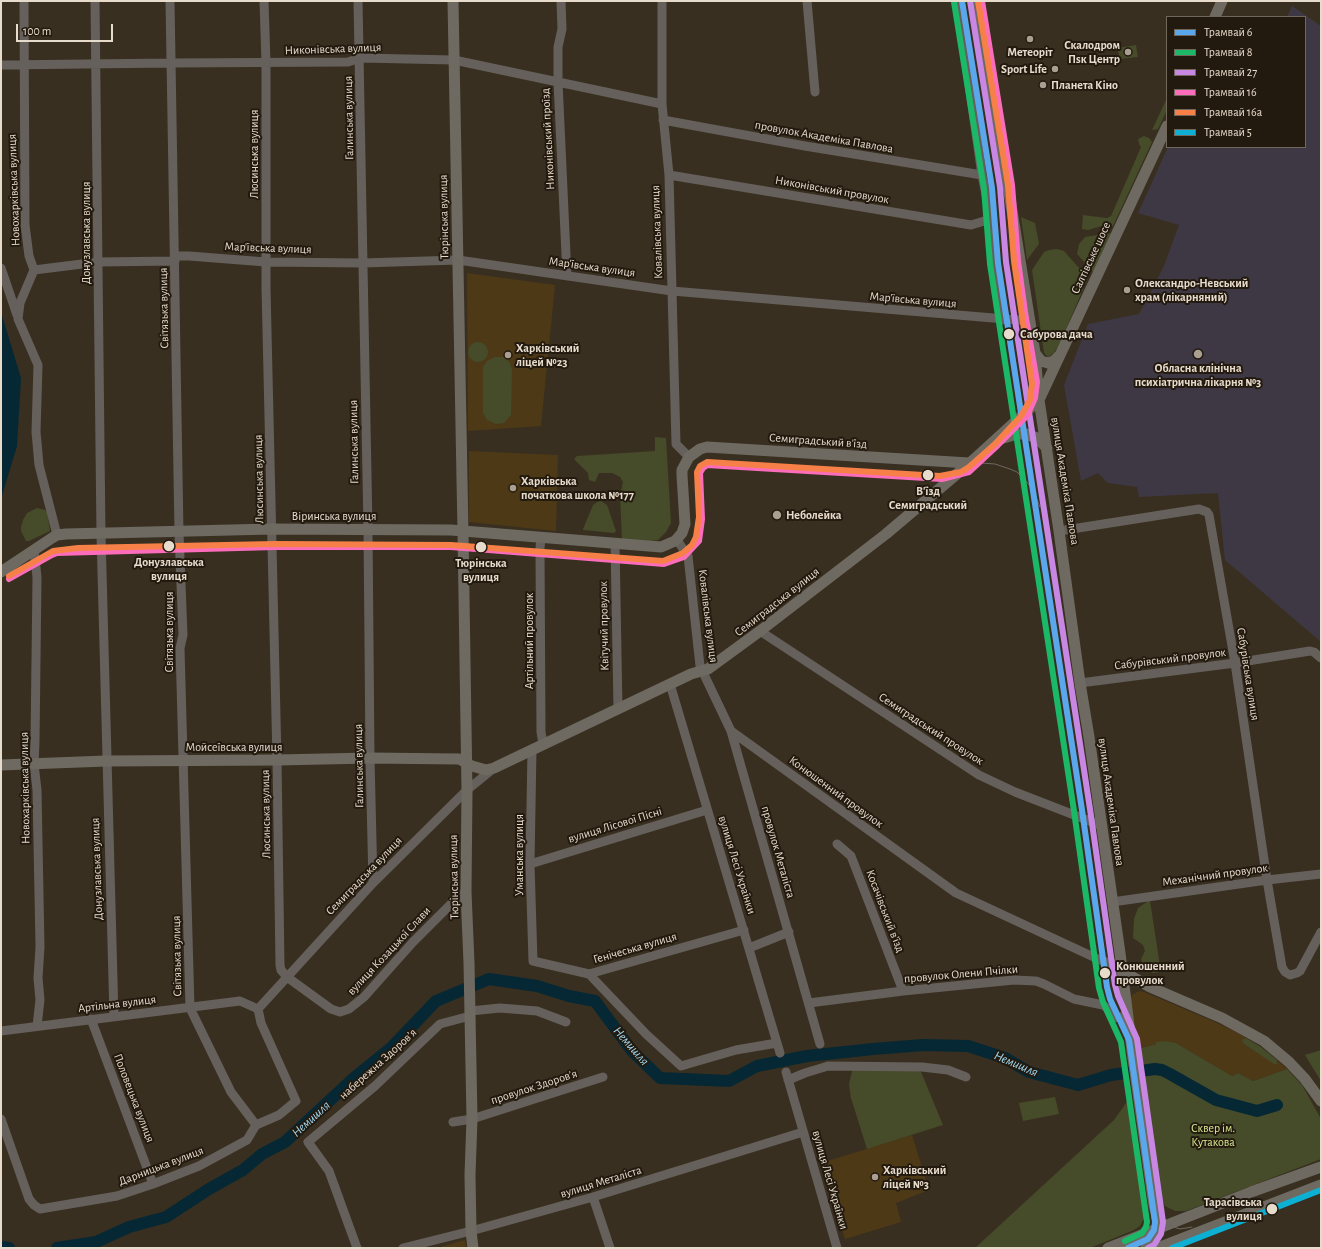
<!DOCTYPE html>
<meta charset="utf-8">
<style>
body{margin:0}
#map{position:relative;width:1322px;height:1249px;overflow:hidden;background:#382f20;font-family:"Alegreya Sans",sans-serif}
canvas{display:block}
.frame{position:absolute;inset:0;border:2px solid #e7dbcc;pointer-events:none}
.legend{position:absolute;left:1166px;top:16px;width:140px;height:132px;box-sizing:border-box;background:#231a0f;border:1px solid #71675b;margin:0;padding:5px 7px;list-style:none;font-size:12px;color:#e7dbcc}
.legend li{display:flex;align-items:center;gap:8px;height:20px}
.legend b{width:20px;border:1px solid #71675b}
.scale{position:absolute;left:16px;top:24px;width:97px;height:18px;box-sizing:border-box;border:2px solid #e7dbcc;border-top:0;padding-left:5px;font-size:12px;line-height:14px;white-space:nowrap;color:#e7dbcc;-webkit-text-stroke:3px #231a0f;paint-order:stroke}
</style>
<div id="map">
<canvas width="1322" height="1249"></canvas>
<div class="frame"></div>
<ul class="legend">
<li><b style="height:5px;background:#5aa8eb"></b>Трамвай 6</li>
<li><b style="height:5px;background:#1ab867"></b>Трамвай 8</li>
<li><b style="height:5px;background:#c787e3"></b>Трамвай 27</li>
<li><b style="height:5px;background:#fb6dba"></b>Трамвай 16</li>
<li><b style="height:5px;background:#f78048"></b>Трамвай 16a</li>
<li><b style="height:5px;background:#0dafd3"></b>Трамвай 5</li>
</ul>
<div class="scale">100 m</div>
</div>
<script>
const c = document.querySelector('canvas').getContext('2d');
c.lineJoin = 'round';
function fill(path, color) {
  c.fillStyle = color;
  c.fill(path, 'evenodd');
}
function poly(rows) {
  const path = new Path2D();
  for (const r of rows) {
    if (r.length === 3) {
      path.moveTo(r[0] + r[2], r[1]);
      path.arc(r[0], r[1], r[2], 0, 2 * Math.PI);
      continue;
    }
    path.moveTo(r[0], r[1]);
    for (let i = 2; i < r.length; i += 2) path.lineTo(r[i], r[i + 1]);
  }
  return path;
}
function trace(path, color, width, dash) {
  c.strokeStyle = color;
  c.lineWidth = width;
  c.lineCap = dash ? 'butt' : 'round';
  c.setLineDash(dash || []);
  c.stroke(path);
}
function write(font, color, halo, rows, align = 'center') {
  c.font = font + ' "Alegreya Sans",sans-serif';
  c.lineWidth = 4;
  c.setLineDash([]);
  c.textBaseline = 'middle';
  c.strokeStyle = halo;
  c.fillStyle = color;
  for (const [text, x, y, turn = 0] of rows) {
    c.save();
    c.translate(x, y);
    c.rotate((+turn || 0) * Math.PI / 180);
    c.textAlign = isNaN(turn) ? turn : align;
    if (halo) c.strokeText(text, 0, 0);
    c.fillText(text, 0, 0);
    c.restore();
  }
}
fill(poly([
 [467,273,555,285,541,426,468,431],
 [469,451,558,455,556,531,469,522],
 [1139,991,1144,992,1208,1019,1234,1031,1246,1038,1245,1038,1244,1044,1258,1053,1278,1062,1277,1060,1287,1069,1253,1081,1238,1073,1232,1076,1176,1043,1156,1043,1156,1044,1138,1049,1130,1001,1132,995],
 [912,1135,929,1190,896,1203,901,1222,845,1239,821,1163],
 [465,1240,466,1248,437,1248]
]), '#4e3917');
fill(poly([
 [1292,6,1321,26,1321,642,1225,560,1218,493,1139,497,1137,487,1108,483,1098,473,1081,481,1064,385,1088,324,1139,314,1164,266,1179,225,1138,213,1168,147,1305,147,1305,17,1287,17]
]), '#3e3844');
fill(poly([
 [1136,45,1138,57,1120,59,1117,48],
 [1167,98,1167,110,1158,129,1152,130],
 [1144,136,1149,138,1152,142,1113,226,1105,225,1088,230,1082,229,1083,215,1107,218,1111,216,1141,147,1139,144,1138,139],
 [1021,217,1035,223,1039,244,1027,260],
 [1111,233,1093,272,1077,254,1079,244,1085,237],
 [1057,249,1064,251,1088,278,1060,343,1054,353,1048,357,1044,353,1032,270,1044,252,1049,250],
 [478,352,10],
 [495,357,503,357,507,360,510,363,512,370,511,415,504,423,496,424,487,420,483,413,483,367,487,361],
 [655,437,666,438,671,523,666,532,658,540,650,541,622,540,620,496,623,482,620,477,612,473,599,473,595,482,589,480,588,473,574,459,577,456,655,451],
 [601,501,607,505,616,531,614,533,583,530,583,529,593,505,597,502],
 [37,508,45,510,47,512,50,531,29,541,26,541,21,531,21,527,23,520,27,513],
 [1148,901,1150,901,1161,972,1153,973,1143,967,1141,959,1145,951,1143,945,1133,938,1134,919,1138,908],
 [1246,1038,1261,1047,1277,1060,1277,1064,1274,1064,1244,1044,1242,1040],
 [1165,1041,1176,1043,1232,1076,1238,1073,1253,1081,1287,1069,1302,1085,1321,1119,1321,1159,1186,1211,1175,1211,1165,1206,1163,1202,1159,1192,1144,1088,1143,1085,1145,1085,1141,1057,1139,1057,1138,1049,1156,1044,1156,1042],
 [1321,1050,1321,1081,1305,1055],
 [853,1067,919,1067,943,1125,867,1149,851,1098,849,1084],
 [1131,1096,1133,1122,1145,1209,1145,1216,1140,1226,1134,1230,1090,1248,975,1248,1114,1120],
 [1055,1097,1059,1114,1023,1121,1019,1103]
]), '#464b29');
fill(poly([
 [1,312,21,378,17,446,1,499]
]), '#052834');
trace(poly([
 [1,1247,9,1248],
 [57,1248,96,1242,129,1227,166,1217,209,1189,243,1170,262,1154,285,1142,354,1078,391,1048,436,1001,489,979,537,986,569,996,595,1001,632,1051,660,1078,729,1081,757,1066,807,1056,873,1049,923,1045,968,1046,1005,1058,1029,1072,1078,1085,1111,1075,1155,1069,1162,1070,1170,1074,1216,1100,1257,1111,1277,1105]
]), '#052834', 12);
trace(poly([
 [24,1,25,225,29,256,34,270,20,303,18,319,38,365,36,432,39,465,57,535],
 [95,1,101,535,114,1017],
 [170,1,179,533,183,635,180,648,190,1008,231,1092,256,1125],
 [264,1,266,63,266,288,277,760,280,965,281,970,287,977,331,1009,340,1012,349,1009,364,997,413,942,455,900,466,892],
 [358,1,368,529,370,758,373,883],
 [561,1,562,29,558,47,558,82,567,276],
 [662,1,662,104,669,175,676,444,689,457],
 [807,1,815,92],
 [957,1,982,175,991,219,997,286,1002,320],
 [1,65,171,63,348,62,360,58,454,60,662,104],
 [663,120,805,146,982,175],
 [669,175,971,225,991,219],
 [175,256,189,256,266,262,363,263,458,260,672,291,1029,321],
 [1,268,17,315],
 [34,270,98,262,175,261],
 [1059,531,1199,509,1207,512,1209,515,1235,663,1267,880,1282,967,1285,972,1290,975,1297,973,1300,971,1321,932],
 [541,537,540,548,541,732,543,744],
 [677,540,688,556,700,666,731,731,820,1044],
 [615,543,618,709],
 [34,550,37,577,35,742,34,764,37,790,40,947,38,978,40,1000,37,1026],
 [760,631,979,775,1015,792,1100,825],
 [1080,683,1235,663,1310,651,1314,652,1321,658],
 [670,684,780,1053],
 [731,731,956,893,1100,960,1121,966],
 [532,749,530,864,533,961,589,974,744,930],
 [837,844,851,856,903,991],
 [530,864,707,810],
 [1112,902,1267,880,1321,874],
 [749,948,789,932],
 [589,974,646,1034,681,1066,736,1050,777,1043],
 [809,1003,903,991,1014,980,1036,981,1044,984,1074,999,1103,1005,1107,1008,1112,1018,1127,1016],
 [258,1009,373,883,467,790,494,768],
 [470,1011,500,1008,537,1011,566,1022],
 [91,1019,153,1184],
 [1,1031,240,1001,258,1009],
 [786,1072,837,1248],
 [788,1080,805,1073,828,1066,922,1067,948,1070,966,1077],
 [1,1119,29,1199,34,1205,40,1209,117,1196,153,1184,199,1166,247,1140,256,1125,279,1115,296,1101,261,1023,258,1009],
 [453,1122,472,1119,603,1077],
 [593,1197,610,1248],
 [357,1248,329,1171,308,1142,375,1086,440,1024,470,1016],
 [403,1248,471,1231,593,1197,803,1132]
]), '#65605b', 9);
trace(poly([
 [453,1,463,532,467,790,466,892,469,963,472,1119,470,1175,471,1231,473,1248],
 [978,1,1035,353,1039,400,1059,531,1080,683,1089,737,1120,953,1133,1058,1154,1205,1160,1228],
 [1215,17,1222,1],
 [1035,353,1041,361,1048,363,1054,361,1060,355],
 [997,440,1017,434,1026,434,1037,438,1047,448],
 [1,572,52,538,57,535,66,534,272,529,451,530,661,547,675,541,682,533,685,524,682,475,682,470,689,457,700,449,707,447,969,463],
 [1,765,106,761,277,760,370,758,459,759,472,766,486,770,494,768,691,674,708,669,760,631,886,534,971,462,1039,400,1167,126],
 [1121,966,1131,976,1150,987,1222,1018,1264,1041,1289,1062,1305,1079,1321,1101],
 [1108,1248,1251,1192,1321,1167],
 [1146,1248,1156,1237,1160,1228],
 [1158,1248,1321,1185]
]), '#6e6a62', 11);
trace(poly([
 [941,460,995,464,1010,469,1017,472,1026,481,1033,490,1040,507],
 [1153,1204,1158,1217,1167,1225,1180,1229,1192,1227]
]), '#6d6861', 1);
trace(poly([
 [962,1,992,188,998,263,1082,810,1107,987,1110,999,1129,1040,1155,1222,1154,1230,1148,1239,1128,1248]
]), '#5aa8eb', 6);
trace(poly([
 [954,2,984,189,990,264,1074,811,1099,988,1103,1002,1121,1042,1147,1222,1146,1227,1142,1233,1125,1241]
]), '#1ab867', 6);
trace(poly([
 [970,1,1000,187,1006,262,1090,809,1115,985,1118,996,1137,1039,1163,1222,1161,1234,1154,1245,1148,1248]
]), '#c787e3', 6);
trace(poly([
 [9,579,52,555,57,553,275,547,451,547,664,564,684,557,699,541,702,519,700,473,703,468,707,465,942,479,969,472,998,445,1027,416,1035,398,1037,382,1025,312,1018,261,1012,185,982,1]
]), '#fb6dba', 6);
trace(poly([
 [9,576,53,551,78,548,275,544,451,545,663,561,683,553,692,545,696,537,699,517,697,472,700,466,707,462,940,476,961,472,969,467,995,444,1021,416,1030,400,1032,384,1014,261,1008,185,978,1]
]), '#f78048', 6);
trace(poly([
 [1172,1248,1321,1190]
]), '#0dafd3', 6);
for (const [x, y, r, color] of [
 [1030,39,4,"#aa9f90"],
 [1128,52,4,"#aa9f90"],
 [1055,69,4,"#aa9f90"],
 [1043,85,4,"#aa9f90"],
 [1127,290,4,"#aa9f90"],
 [1009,334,6,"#e7dbcc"],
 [1198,354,5,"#aa9f90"],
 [508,355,4,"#aa9f90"],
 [928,475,6,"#e7dbcc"],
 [513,488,4,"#aa9f90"],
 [777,515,5,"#aa9f90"],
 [169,546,6,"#e7dbcc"],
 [481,547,6,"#e7dbcc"],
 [1105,973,6,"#e7dbcc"],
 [875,1177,4,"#aa9f90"],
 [1272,1209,6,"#e7dbcc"]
]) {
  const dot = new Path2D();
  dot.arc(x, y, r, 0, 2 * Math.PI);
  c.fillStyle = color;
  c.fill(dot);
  trace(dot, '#231a0f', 1.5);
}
write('bold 12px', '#e7dbcc', '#231a0f', [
 ["Скалодром",1120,45,"right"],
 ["Пsк Центр",1120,59,"right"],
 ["Метеоріт",1030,52,"center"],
 ["Sport Life",1047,69,"right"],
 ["Планета Кіно",1051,85],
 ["Олександро-Невський",1135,283],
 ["храм (лікарняний)",1135,297],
 ["Харківський",516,348],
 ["ліцей №23",516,362],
 ["Обласна клінічна",1198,368,"center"],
 ["психіатрична лікарня №3",1198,382,"center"],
 ["Харківська",521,481],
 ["початкова школа №177",521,495],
 ["Неболейка",786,515],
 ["Харківський",883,1170],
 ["ліцей №3",883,1184]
], 'left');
write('12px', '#e7dbcc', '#231a0f', [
 ["Никонівська вулиця",333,49,-2],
 ["Галинська вулиця",349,118,-91],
 ["провулок Академіка Павлова",824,137,10],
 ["Никонівський проїзд",548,139,-93],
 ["Люсинська вулиця",254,154,-90],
 ["Новохарківська вулиця",14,190,-92],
 ["Никонівський провулок",832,190,10],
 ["Тюрінська вулиця",444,217,-91],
 ["Ковалівська вулиця",657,232,-92],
 ["Донузлавська вулиця",86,233,-90],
 ["Мар'ївська вулиця",268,248,2],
 ["Салтівське шосе",1091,258,-65],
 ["Мар'ївська вулиця",592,267,8],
 ["Мар'ївська вулиця",913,300,5],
 ["Світязька вулиця",164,308,-91],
 ["Семиградський в’їзд",818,441,4],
 ["Галинська вулиця",354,442,-91],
 ["Люсинська вулиця",259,479,-91],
 ["вулиця Академіка Павлова",1065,481,81],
 ["Віринська вулиця",334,516],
 ["Семиградська вулиця",777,602,-38],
 ["Ковалівська вулиця",708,616,83],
 ["Квітучий провулок",604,626,-91],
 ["Світязька вулиця",169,632,-90],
 ["Артільний провулок",529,641,-90],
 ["Сабурівський провулок",1170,659,-7],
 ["Сабурівська вулиця",1248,674,81],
 ["Семиградський провулок",931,729,33],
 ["Мойсеївська вулиця",234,747],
 ["Галинська вулиця",359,766,-91],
 ["Новохарківська вулиця",25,788,-91],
 ["Конюшенний провулок",836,792,36],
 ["вулиця Академіка Павлова",1111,802,82],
 ["Люсинська вулиця",266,814,-91],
 ["вулиця Лісової Пісні",615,825,-17],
 ["провулок Металіста",778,852,74],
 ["Уманська вулиця",519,855,-90],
 ["вулиця Лесі Українки",737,865,73],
 ["Донузлавська вулиця",97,869,-92],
 ["Механічний провулок",1215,875,-8],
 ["Семиградська вулиця",364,876,-46],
 ["Тюрінська вулиця",454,877,-91],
 ["Косачівський в’їзд",885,911,69],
 ["Генічеська вулиця",635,948,-16],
 ["вулиця Козацької Слави",389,951,-47],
 ["Світязька вулиця",177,956,-91],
 ["провулок Олени Пчілки",961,974,-5],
 ["Артільна вулиця",117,1004,-7],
 ["набережна Здоров’я",378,1064,-42],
 ["провулок Здоров’я",534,1087,-18],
 ["Половецька вулиця",134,1098,69],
 ["Дарницька вулиця",161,1166,-21],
 ["вулиця Лесі Українки",830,1180,74],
 ["вулиця Металіста",601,1182,-17]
]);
write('bold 12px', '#e7dbcc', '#231a0f', [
 ["Сабурова дача",1020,334,"left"],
 ["В'їзд",928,491],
 ["Семиградський",928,505],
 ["Донузлавська",169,562],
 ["вулиця",169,576],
 ["Тюрінська",481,563],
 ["вулиця",481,577],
 ["Конюшенний",1116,966,"left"],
 ["провулок",1116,980,"left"],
 ["Тарасівська",1262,1202,"right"],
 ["вулиця",1262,1216,"right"]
]);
write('12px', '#d8ea90', '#231a0f', [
 ["Сквер ім.",1213,1128],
 ["Кутакова",1213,1142]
]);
write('italic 13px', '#a2dcf6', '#231a0f', [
 ["Немишля",631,1046,49],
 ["Немишля",1016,1064,23],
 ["Немишля",311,1119,-42]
]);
</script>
